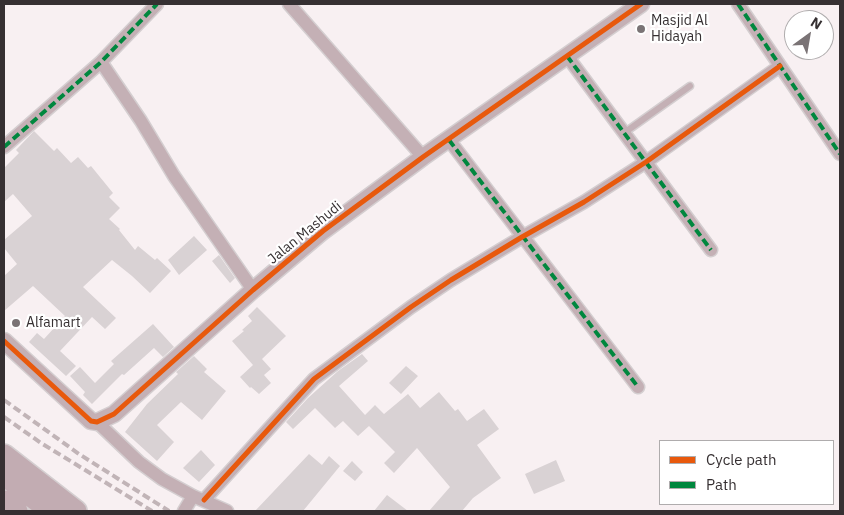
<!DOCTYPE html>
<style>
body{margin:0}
#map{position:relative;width:844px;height:515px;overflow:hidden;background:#f8f0f2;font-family:"IBM Plex Sans",sans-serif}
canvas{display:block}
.frame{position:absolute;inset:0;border:5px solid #363032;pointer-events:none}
.legend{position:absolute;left:659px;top:440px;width:175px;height:65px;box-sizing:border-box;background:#fff;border:1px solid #afacad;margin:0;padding:6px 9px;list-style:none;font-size:15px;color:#363032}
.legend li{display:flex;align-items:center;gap:10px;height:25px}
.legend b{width:25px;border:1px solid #afacad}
.north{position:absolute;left:784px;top:10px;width:50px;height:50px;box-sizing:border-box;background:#fff;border:1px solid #afacad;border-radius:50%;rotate:32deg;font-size:14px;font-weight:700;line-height:20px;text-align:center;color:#363032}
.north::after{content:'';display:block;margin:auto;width:18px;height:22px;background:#7a7375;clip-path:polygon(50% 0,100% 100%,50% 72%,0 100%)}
</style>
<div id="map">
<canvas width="844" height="515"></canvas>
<div class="frame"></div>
<ul class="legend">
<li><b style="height:6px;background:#e8590c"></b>Cycle path</li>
<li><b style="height:6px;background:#00873e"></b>Path</li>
</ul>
<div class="north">N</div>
</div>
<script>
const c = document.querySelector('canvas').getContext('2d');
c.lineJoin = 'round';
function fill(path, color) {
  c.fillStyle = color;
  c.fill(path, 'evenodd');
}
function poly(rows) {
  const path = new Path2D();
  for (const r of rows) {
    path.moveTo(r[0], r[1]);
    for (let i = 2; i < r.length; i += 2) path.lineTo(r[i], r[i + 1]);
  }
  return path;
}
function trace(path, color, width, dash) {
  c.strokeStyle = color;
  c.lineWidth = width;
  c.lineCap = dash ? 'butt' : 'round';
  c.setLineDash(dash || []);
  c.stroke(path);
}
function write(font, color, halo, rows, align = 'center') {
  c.font = font + ' "IBM Plex Sans",sans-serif';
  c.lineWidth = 4.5;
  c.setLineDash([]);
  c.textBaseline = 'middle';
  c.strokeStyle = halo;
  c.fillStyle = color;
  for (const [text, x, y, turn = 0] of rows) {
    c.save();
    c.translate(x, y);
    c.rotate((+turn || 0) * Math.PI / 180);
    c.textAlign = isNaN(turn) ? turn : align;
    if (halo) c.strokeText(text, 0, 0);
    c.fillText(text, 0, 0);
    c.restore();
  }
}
fill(poly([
 [34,131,54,151,57,148,71,163,78,157,88,168,91,166,113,193,109,197,120,208,109,219,120,229,119,230,135,250,138,246,155,260,157,258,171,271,150,293,132,276,112,260,83,287,116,318,105,329,92,317,60,351,76,366,66,376,29,342,37,333,44,339,65,316,33,286,4,311,4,276,17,264,4,248,4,240,32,216,13,194,4,202,4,168,19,153,16,150],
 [194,236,207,250,179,275,168,260],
 [219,255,235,278,230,283,212,261],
 [257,307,286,336,262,359,271,369,264,375,271,383,259,394,251,387,250,388,240,377,253,365,232,341,244,331,242,330,252,321,248,316],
 [153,324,174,347,163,357,154,348,124,375,122,374,92,404,83,395,85,392,70,376,80,367,95,383,114,364,111,361],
 [362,354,368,361,339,386,365,415,375,405,384,414,408,394,420,408,439,392,455,411,458,409,467,421,484,409,499,429,477,445,501,478,473,498,462,511,429,511,450,487,417,448,394,473,384,463,395,452,369,426,358,436,343,421,335,428,315,408,293,429,286,422,308,398,338,371],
 [194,356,207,369,204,372,226,391,202,420,181,402,157,425,174,442,157,461,125,432,147,404,178,374,176,372],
 [406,366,418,376,401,394,389,383],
 [201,450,215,465,199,482,183,468],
 [309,454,322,465,329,456,340,466,303,511,255,511],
 [556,460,565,481,534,494,525,474],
 [352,461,363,472,355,481,343,471],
 [387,495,408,511,374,511]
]), '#d9d2d4');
const service = poly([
 [624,133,690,86]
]);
const minor = poly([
 [289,4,423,157],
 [738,4,840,154],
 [567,56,711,250],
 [101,62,141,121,174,176,253,290],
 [449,140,638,387],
 [4,147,101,62,157,4],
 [97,422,139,462,162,479,193,496,227,511],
 [204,500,314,379,411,307,451,280,522,237,584,202,646,162,780,66],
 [184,511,193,496]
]);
const tertiary = poly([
 [4,341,91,421,97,422,114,414,253,290,323,231,423,157,641,4]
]);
const trunk = poly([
 [4,455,76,511],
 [4,475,50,511],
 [4,501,17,511]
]);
trace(service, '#d4ced0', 9);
trace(minor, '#d4ced0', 15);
trace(tertiary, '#d4ced0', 19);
trace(trunk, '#d4ced0', 24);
trace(service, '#c4b0b5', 6);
trace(minor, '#c4b0b5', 12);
trace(tertiary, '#c4b0b5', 16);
trace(trunk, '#c2acb2', 21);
trace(poly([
 [4,400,79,454,169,511],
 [4,417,41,443,152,511]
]), '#c1b4b7', 4, [8, 4]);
trace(poly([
 [738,4,840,154],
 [567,56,711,250],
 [449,140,638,387],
 [4,147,101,62,157,4]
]), '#00873e', 4, [8, 4]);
trace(poly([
 [4,341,91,421,97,422,114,414,253,290,323,231,423,157,641,4],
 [204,500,314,379,411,307,451,280,522,237,584,202,646,162,780,66]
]), '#e8590c', 5);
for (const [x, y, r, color] of [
 [641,29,5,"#7a7375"],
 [16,323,5,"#7a7375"]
]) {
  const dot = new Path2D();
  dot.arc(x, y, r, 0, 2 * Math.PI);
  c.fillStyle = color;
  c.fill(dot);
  trace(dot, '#fff', 2);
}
write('14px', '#363032', '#fff', [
 ["Masjid Al",651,21],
 ["Hidayah",651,37],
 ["Alfamart",26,323]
], 'left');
write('14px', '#363032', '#fff', [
 ["Jalan Mashudi",305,233,-39]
]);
</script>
